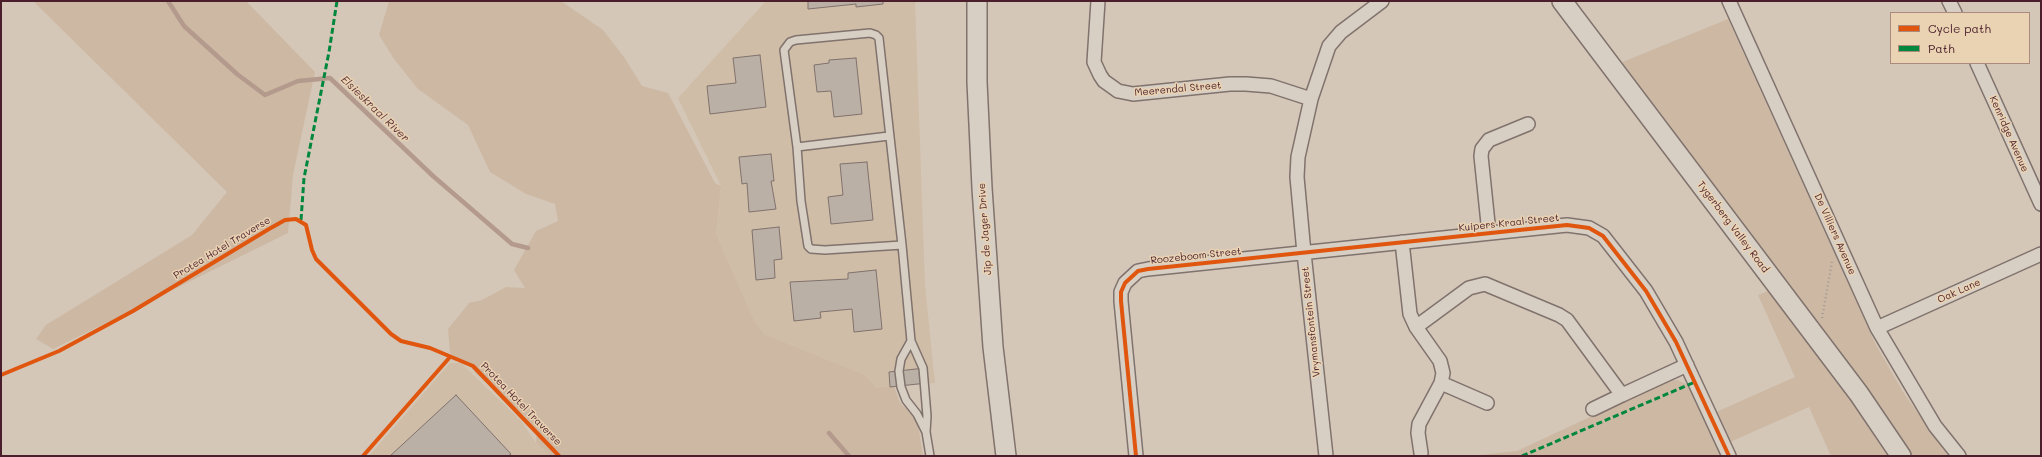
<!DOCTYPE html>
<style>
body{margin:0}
#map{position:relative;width:2042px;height:457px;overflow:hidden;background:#d4c7b7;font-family:Mali,sans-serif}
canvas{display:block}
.frame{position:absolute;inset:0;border:2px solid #4a1f2b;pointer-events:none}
.legend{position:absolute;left:1890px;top:12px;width:140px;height:52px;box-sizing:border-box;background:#ead3b3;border:1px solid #aa8b7d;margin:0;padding:5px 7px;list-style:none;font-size:12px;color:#4a1f2b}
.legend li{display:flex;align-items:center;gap:8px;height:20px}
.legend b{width:20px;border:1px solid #aa8b7d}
</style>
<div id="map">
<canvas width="2042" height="457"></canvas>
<div class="frame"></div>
<ul class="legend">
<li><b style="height:5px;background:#e0560e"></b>Cycle path</li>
<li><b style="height:5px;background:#00873e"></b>Path</li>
</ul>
</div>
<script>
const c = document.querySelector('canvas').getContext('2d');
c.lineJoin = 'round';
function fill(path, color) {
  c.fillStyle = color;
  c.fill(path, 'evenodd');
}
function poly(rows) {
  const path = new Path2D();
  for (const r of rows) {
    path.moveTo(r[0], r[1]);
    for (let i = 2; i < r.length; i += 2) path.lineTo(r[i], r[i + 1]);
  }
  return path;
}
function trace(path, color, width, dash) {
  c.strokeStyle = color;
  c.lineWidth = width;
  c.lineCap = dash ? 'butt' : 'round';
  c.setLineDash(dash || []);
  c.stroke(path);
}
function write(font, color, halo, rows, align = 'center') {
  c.font = font + ' Mali,sans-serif';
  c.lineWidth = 3;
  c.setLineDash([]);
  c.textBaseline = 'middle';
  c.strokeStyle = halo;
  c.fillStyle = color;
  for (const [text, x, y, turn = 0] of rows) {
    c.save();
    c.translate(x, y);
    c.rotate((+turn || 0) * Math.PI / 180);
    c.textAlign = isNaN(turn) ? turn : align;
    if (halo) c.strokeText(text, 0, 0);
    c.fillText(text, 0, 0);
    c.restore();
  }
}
fill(poly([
 [766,1,915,1,925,285,935,383,876,388,865,375,764,334,754,320,716,234,721,186,678,98],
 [450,363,461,363,521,421,536,443,551,456,369,456]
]), '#d0bda7');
fill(poly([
 [33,1,246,1,315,72,293,175,288,233,53,349,36,339,46,325,192,235,227,192],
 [389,1,561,1,603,30,624,57,642,86,668,93,715,183,721,186,716,234,754,320,764,334,865,375,876,388,894,386,900,403,914,415,918,424,923,456,551,456,536,443,537,433,525,416,477,375,468,363,455,357,450,353,448,329,469,303,482,300,506,287,525,288,514,270,536,231,558,221,555,204,526,194,490,172,468,125,418,89,394,59,379,35],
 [1728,19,1876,345,1903,392,1948,456,1909,456,1620,63],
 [1768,291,1816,351,1892,456,1831,456,1809,407,1730,442,1716,412,1795,377,1758,295],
 [1677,380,1690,386,1722,456,1472,456,1517,451,1667,381]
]), '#cdb8a4');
trace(poly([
 [168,1,184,26,237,74,265,95,298,81,330,78,433,176,512,244,528,248],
 [829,433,849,456]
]), '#b49a8c', 4.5);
const building = poly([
 [808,1,883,1,883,4,856,7,856,4,808,9,808,1],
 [760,55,766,107,710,114,707,86,736,83,733,58,760,55],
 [856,58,862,114,834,117,831,91,817,92,814,65,829,63,829,60,856,58],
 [771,154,774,181,771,181,776,209,749,212,747,183,742,184,739,157,771,154],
 [867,162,873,220,831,224,828,197,843,195,840,164,867,162],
 [779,227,782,259,774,260,775,278,756,280,752,230,779,227],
 [876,270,882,329,854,332,852,309,820,312,821,318,794,321,790,282,848,279,848,273,876,270],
 [925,368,927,383,890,387,889,372,925,368],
 [456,395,511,454,508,456,390,456,456,395]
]);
fill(building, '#bbb0a5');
trace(building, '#80726d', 1);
const lane = poly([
 [797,147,889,136],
 [902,245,825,250,811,249,808,246,801,201,797,147,784,50,790,42,796,40,870,33,876,35,879,38,902,245,911,341,923,368,927,416,926,432,930,456],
 [911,341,901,359,899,371,901,387,906,400,917,414,926,432]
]);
const street = poly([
 [1098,1,1094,62,1100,75,1104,81,1118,91,1133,94,1230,84,1246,84,1271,86,1311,99],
 [1729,1,1877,328,1935,426,1959,456],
 [1949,1,1955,13],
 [1977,63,2041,204],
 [1489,233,1481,156,1482,149,1489,140,1528,124],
 [1402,242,1410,314,1416,327,1440,361,1443,373,1441,383,1419,424,1418,433,1421,453],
 [1416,327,1469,288,1485,284,1559,315,1567,320,1622,395,1687,365],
 [1877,328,2041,254],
 [1441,383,1487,403],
 [1593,409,1622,395],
 [1136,456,1121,301,1121,292,1125,283,1138,271,1148,269,1567,225,1589,228,1603,236,1646,291,1676,342,1729,456],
 [1326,456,1304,253,1297,177,1298,157,1311,99,1329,46,1341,32,1382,1]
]);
const secondary = poly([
 [977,1,977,82,982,188,993,347,1006,456],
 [1562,1,1859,394,1901,456]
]);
trace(lane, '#80726d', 10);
trace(street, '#80726d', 16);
trace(secondary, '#80726d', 22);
trace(poly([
 [1822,318,1832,262]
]), '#a49992', 2.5, [1, 3]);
trace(lane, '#d7cfc3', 7);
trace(street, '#d7cfc3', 13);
trace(secondary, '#d7cfc3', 19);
trace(poly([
 [301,220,304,178,329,52,337,1],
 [1522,456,1695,382]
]), '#00873e', 3, [6, 3]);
trace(poly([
 [1,375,59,351,133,311,269,229,285,220,296,219,306,225,312,250,316,259,391,334,401,341,430,348,473,366,559,456],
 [363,456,450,357],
 [1136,456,1121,301,1121,292,1125,283,1138,271,1148,269,1567,225,1589,228,1603,236,1646,291,1676,342,1729,456]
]), '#e0560e', 4);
write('10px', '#4a1f2b', '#ead3b3', [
 ["Meerendal Street",1178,89,-5],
 ["Kenridge Avenue",2009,134,66],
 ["Kuipers Kraal Street",1509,223,-6],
 ["Tygerberg Valley Road",1733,227,53],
 ["Jip de Jager Drive",985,229,-94],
 ["De Villiers Avenue",1835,234,66],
 ["Protea Hotel Traverse",222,248,-31],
 ["Roozeboom Street",1196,256,-6],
 ["Oak Lane",1959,291,-24],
 ["Vrymansfontein Street",1311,322,-96],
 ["Protea Hotel Traverse",521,404,46]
]);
write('italic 11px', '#61393f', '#ead3b3', [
 ["Elsieskraal River",375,109,44]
]);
</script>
